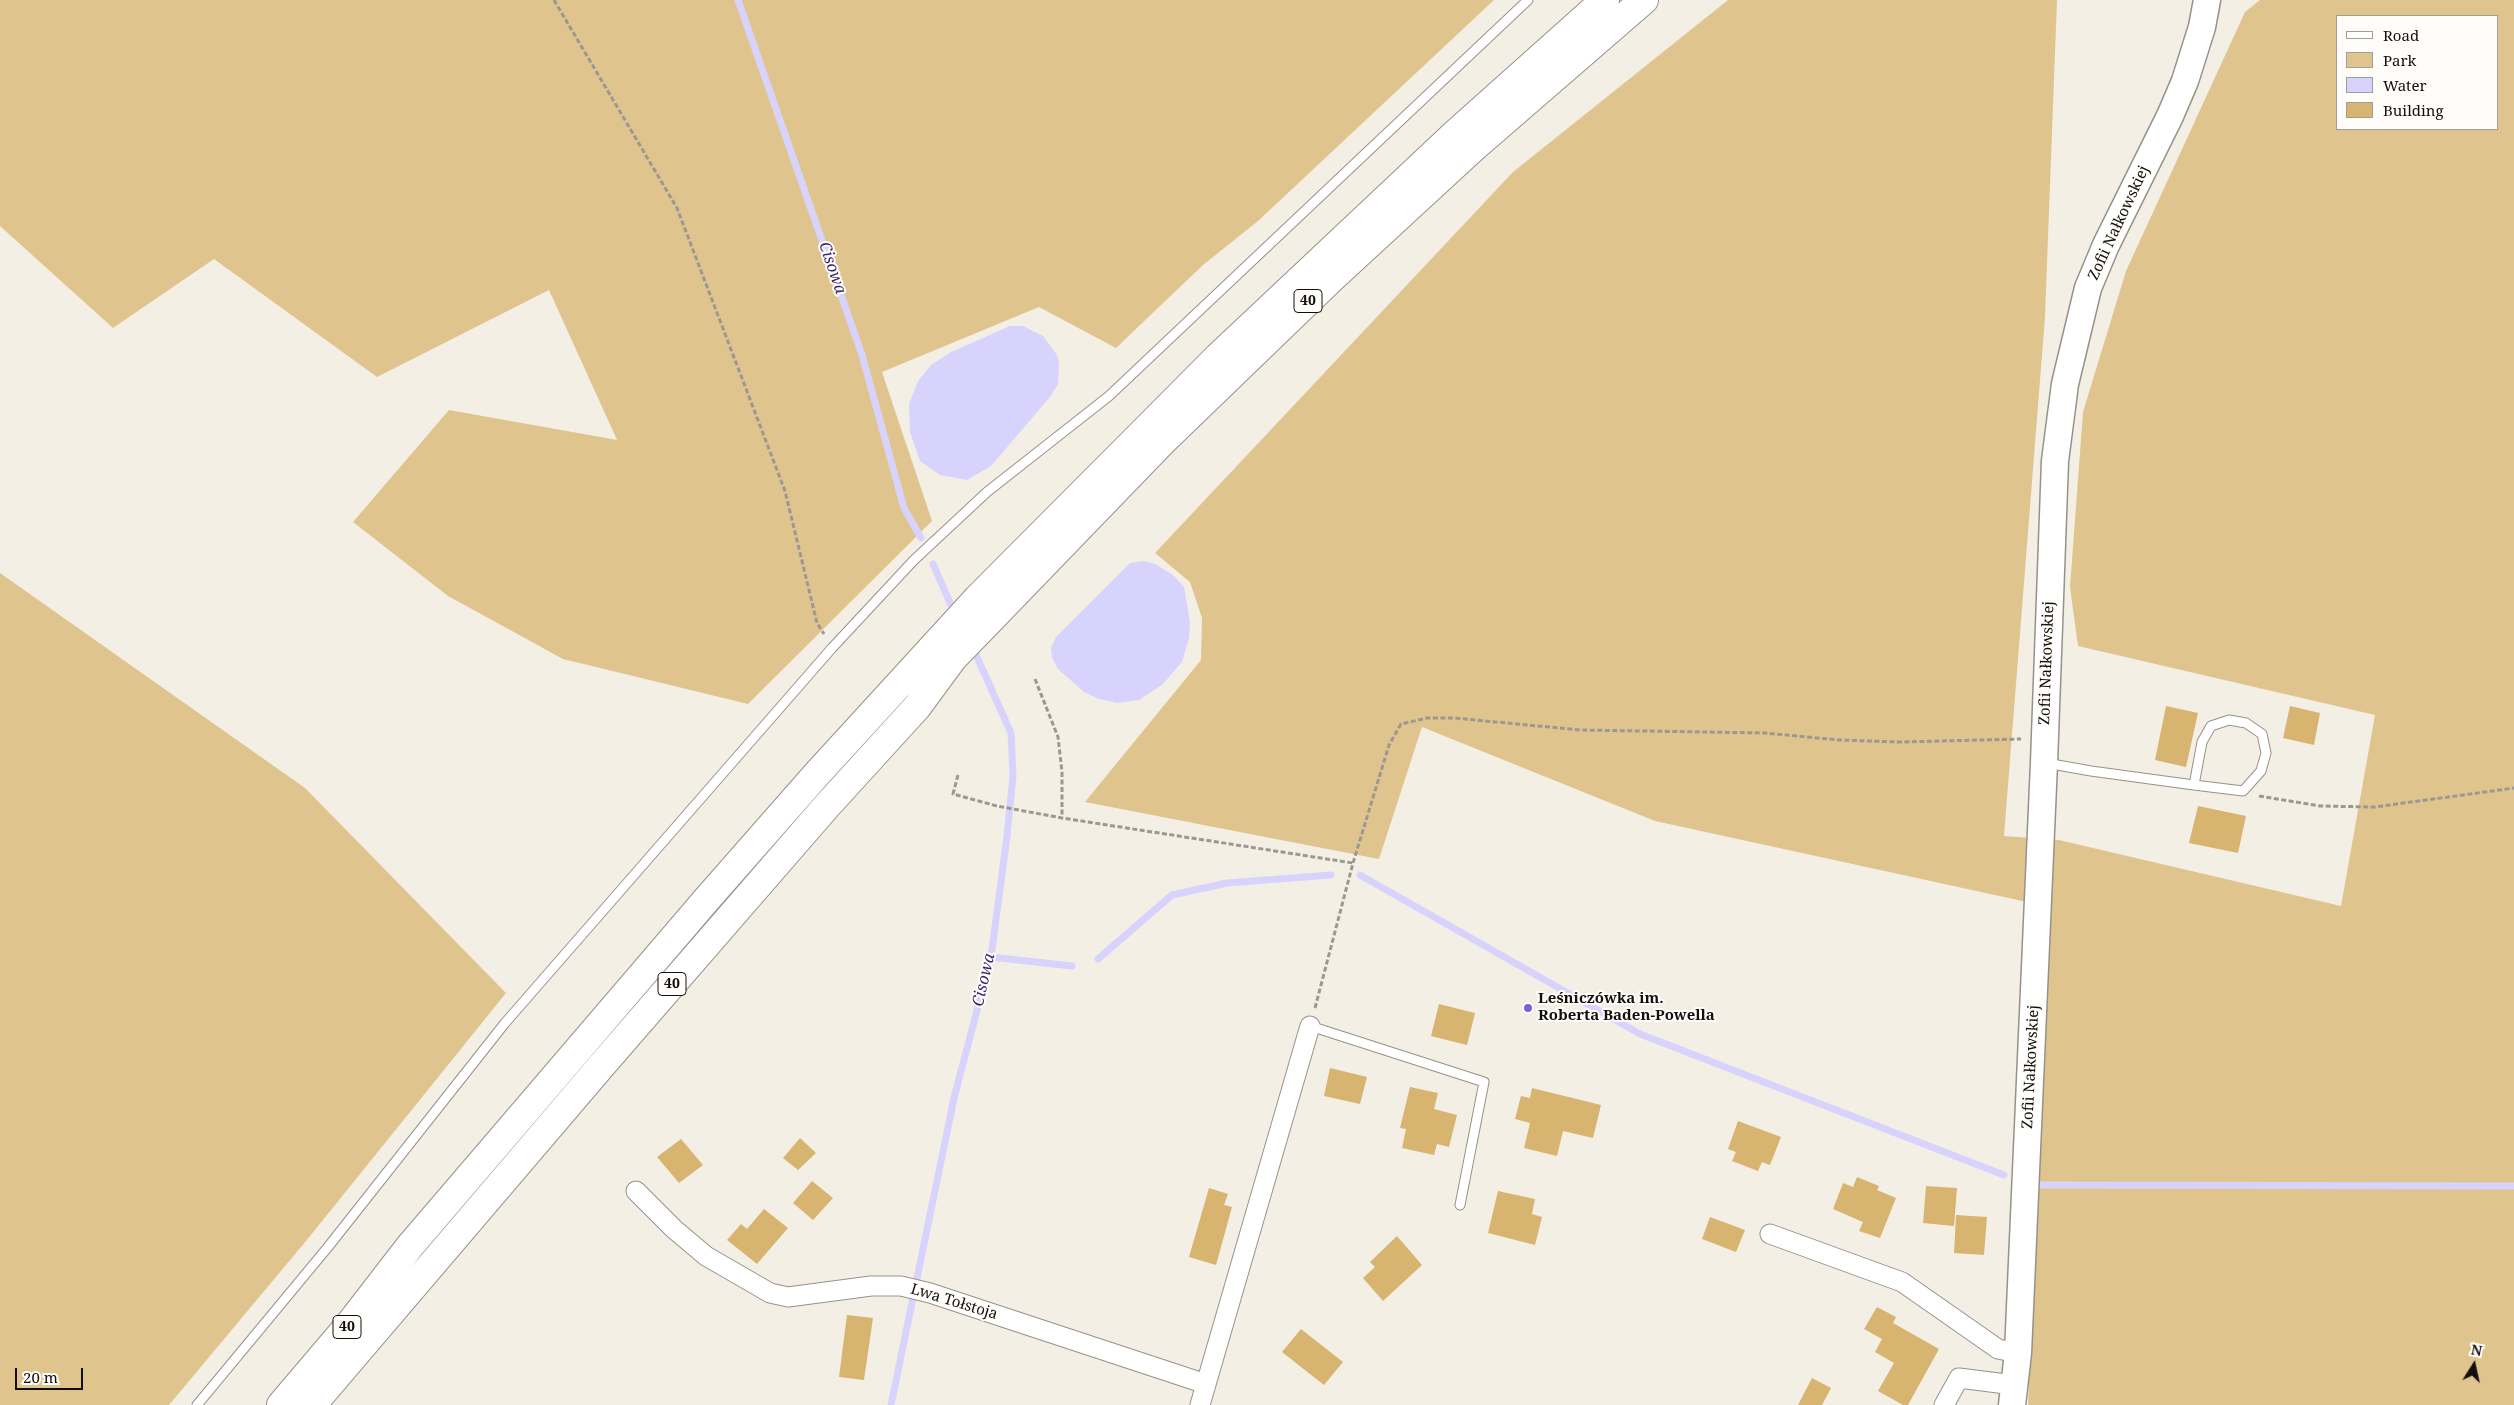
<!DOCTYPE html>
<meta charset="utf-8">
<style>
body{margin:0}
#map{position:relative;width:2514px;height:1405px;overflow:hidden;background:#f4efe5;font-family:"Noto Serif",serif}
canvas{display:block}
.legend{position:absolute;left:2336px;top:15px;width:162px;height:115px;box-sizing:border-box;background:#fffdf9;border:1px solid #a09e9a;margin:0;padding:6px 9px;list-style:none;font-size:15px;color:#110f0c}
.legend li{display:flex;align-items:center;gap:10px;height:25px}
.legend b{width:25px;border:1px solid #a09e9a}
.north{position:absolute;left:2449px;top:1340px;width:50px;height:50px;-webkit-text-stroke:4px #fffdf9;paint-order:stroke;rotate:10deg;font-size:14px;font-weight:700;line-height:20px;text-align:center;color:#110f0c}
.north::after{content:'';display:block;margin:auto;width:18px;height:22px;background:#110f0c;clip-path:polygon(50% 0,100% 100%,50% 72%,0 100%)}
.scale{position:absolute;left:15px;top:1368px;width:68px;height:22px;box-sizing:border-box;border:2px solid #110f0c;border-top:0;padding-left:6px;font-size:15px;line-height:18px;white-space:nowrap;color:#110f0c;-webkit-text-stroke:4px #fffdf9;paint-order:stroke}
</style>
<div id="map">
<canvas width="2514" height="1405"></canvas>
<ul class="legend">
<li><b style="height:6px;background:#fff"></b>Road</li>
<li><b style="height:14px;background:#e0c48e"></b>Park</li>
<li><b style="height:14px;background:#d7d3fd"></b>Water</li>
<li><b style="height:14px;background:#d7b46f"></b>Building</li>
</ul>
<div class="north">N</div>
<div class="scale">20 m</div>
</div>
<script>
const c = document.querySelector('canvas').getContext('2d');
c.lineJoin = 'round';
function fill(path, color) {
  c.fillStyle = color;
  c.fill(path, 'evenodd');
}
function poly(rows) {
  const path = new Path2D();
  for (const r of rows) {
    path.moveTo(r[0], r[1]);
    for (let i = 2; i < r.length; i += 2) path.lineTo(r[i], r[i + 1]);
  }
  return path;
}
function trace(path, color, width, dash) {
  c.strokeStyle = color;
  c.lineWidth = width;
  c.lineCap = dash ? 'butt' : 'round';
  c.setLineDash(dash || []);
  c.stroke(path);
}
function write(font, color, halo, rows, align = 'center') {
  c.font = font + ' "Noto Serif",serif';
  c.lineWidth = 4;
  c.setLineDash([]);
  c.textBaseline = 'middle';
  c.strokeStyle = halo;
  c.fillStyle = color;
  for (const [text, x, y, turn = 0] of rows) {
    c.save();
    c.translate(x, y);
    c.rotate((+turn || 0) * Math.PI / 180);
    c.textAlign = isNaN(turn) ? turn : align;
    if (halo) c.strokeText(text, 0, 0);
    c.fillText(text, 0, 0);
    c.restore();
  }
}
fill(poly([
 [0,0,1494,0,1258,221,1203,265,1116,348,1039,307,882,372,932,521,748,704,563,659,448,596,353,522,449,410,617,440,549,290,377,377,214,259,113,328,0,226],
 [1728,0,2057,0,2045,317,2004,836,2059,840,2341,906,2375,715,2078,646,2070,587,2083,412,2126,271,2245,12,2260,0,2514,0,2514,1405,2028,1405,2050,907,1655,821,1422,727,1379,859,1085,802,1201,660,1202,618,1190,582,1155,553,1513,172],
 [2338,16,2498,16,2498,129,2338,129],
 [0,573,305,788,506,993,306,1241,169,1405,0,1405]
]), '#e0c48e');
fill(poly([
 [1010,326,1023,326,1043,336,1057,355,1059,363,1058,384,1050,397,991,466,967,480,940,475,920,461,910,432,909,404,918,381,931,365,951,352],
 [1144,561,1155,564,1173,575,1184,587,1190,622,1189,638,1182,662,1162,685,1139,700,1117,703,1099,699,1084,692,1058,669,1052,658,1051,648,1056,637,1130,563]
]), '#d7d3fd');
trace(poly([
 [738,0,862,355,904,508,921,538],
 [933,564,955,614],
 [1360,875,1640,1034,2004,1175],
 [991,957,1072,966],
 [1098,959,1172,895,1227,883,1331,875],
 [2036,1185,2514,1186],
 [891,1405,954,1098,991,957,1007,836,1013,776,1011,733,972,646]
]), '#d7d3fd', 7);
fill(poly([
 [2166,706,2198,713,2186,767,2155,760],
 [2290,706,2320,713,2314,745,2283,738],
 [2198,806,2246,816,2238,853,2189,843],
 [1439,1004,1475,1013,1467,1045,1431,1036],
 [1330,1068,1367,1077,1360,1104,1324,1096],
 [1410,1087,1438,1093,1434,1109,1457,1115,1449,1147,1437,1144,1434,1155,1402,1148,1406,1129,1400,1128],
 [1532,1088,1601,1105,1593,1138,1563,1131,1557,1156,1524,1148,1530,1123,1515,1119,1521,1096,1530,1098],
 [1738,1121,1781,1137,1770,1165,1762,1162,1758,1171,1732,1161,1736,1152,1728,1149],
 [800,1138,816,1153,798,1170,783,1158],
 [681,1139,703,1165,679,1183,657,1157],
 [1857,1177,1879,1186,1877,1190,1896,1198,1880,1238,1859,1231,1863,1222,1833,1209,1843,1183,1853,1187],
 [812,1181,833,1198,813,1220,793,1203],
 [1926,1186,1957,1188,1954,1226,1923,1223],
 [1209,1188,1228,1194,1224,1205,1232,1207,1216,1265,1189,1257],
 [1498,1191,1535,1199,1532,1214,1542,1217,1535,1245,1488,1233],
 [764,1209,788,1228,757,1264,727,1240,741,1224,747,1229],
 [1956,1215,1987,1217,1984,1255,1954,1253],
 [1710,1217,1745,1230,1736,1252,1702,1239],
 [1397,1236,1422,1265,1383,1301,1363,1278,1375,1267,1370,1262],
 [1877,1307,1896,1317,1893,1323,1939,1349,1908,1405,1903,1405,1878,1391,1894,1363,1875,1352,1882,1339,1864,1329],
 [847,1315,873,1318,864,1380,839,1377],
 [1301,1329,1343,1362,1324,1385,1282,1352],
 [1812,1378,1831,1388,1822,1405,1798,1405]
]), '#d7b46f');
const lane = poly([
 [2046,763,2091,771,2194,785,2243,791,2261,771,2266,753,2262,734,2246,723,2229,720,2211,726,2202,742,2194,785],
 [1310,1026,1484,1082,1460,1205],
 [197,1405,328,1247,505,1023,832,648,914,560,987,492,1109,396,1528,0]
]);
const street = poly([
 [636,1191,674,1229,706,1256,770,1293,788,1297,871,1286,901,1286,930,1293,1206,1384],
 [1770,1234,1902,1282,1998,1349,2018,1353],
 [1200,1405,1310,1026],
 [1944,1405,1959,1378,2014,1385]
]);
const secondary = poly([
 [2012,1405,2018,1353,2044,763,2055,461,2065,384,2088,288,2106,245,2170,116,2185,81,2202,27,2207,0]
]);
const primary = poly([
 [281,1405,349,1325,410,1246,707,899,816,775,978,598,1218,357,1455,134,1605,0],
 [312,1405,602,1065,825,808,917,707,953,658,990,620,1161,443,1332,278,1472,149,1644,0]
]);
trace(lane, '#979289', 11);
trace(street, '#979289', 21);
trace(secondary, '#979289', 29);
trace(primary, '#979289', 30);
trace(poly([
 [554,0,677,208,785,491,817,623,824,634],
 [1035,679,1058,737,1062,772,1062,818],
 [958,775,953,794,997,806,1062,818,1353,863],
 [2259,796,2320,806,2375,807,2514,788],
 [1315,1008,1353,863,1389,745,1401,724,1427,718,1454,718,1581,730,1765,733,1839,740,1900,742,2021,739]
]), '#9c9891', 3, [5, 2.5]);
trace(lane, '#fff', 9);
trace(street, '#fff', 19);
trace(secondary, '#fff', 26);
trace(primary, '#fff', 28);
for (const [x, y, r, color] of [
 [1528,1008,5,"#7c60db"]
]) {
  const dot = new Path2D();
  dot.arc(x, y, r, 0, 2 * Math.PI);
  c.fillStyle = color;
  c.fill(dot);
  trace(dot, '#fffdf9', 2);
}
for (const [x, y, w] of [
 [1308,301,28],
 [672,984,28],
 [347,1327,28]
]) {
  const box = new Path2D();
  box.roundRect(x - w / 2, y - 11.5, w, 23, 4);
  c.fillStyle = '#fffdf9';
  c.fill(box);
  trace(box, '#110f0c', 1);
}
write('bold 14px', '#110f0c', null, [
 ["40",1308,301],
 ["40",672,984],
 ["40",347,1327]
]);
write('15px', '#110f0c', '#fffdf9', [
 ["Zofii Nałkowskiej",2119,223,-65],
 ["Zofii Nałkowskiej",2047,663,-88],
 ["Zofii Nałkowskiej",2031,1067,-87],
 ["Lwa Tołstoja",954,1302,17]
]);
write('bold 15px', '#110f0c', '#fffdf9', [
 ["Leśniczówka im.",1538,999],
 ["Roberta Baden-Powella",1538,1016]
], 'left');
write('italic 16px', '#392472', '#fffdf9', [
 ["Cisowa",832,268,71],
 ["Cisowa",984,980,-77]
]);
</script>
